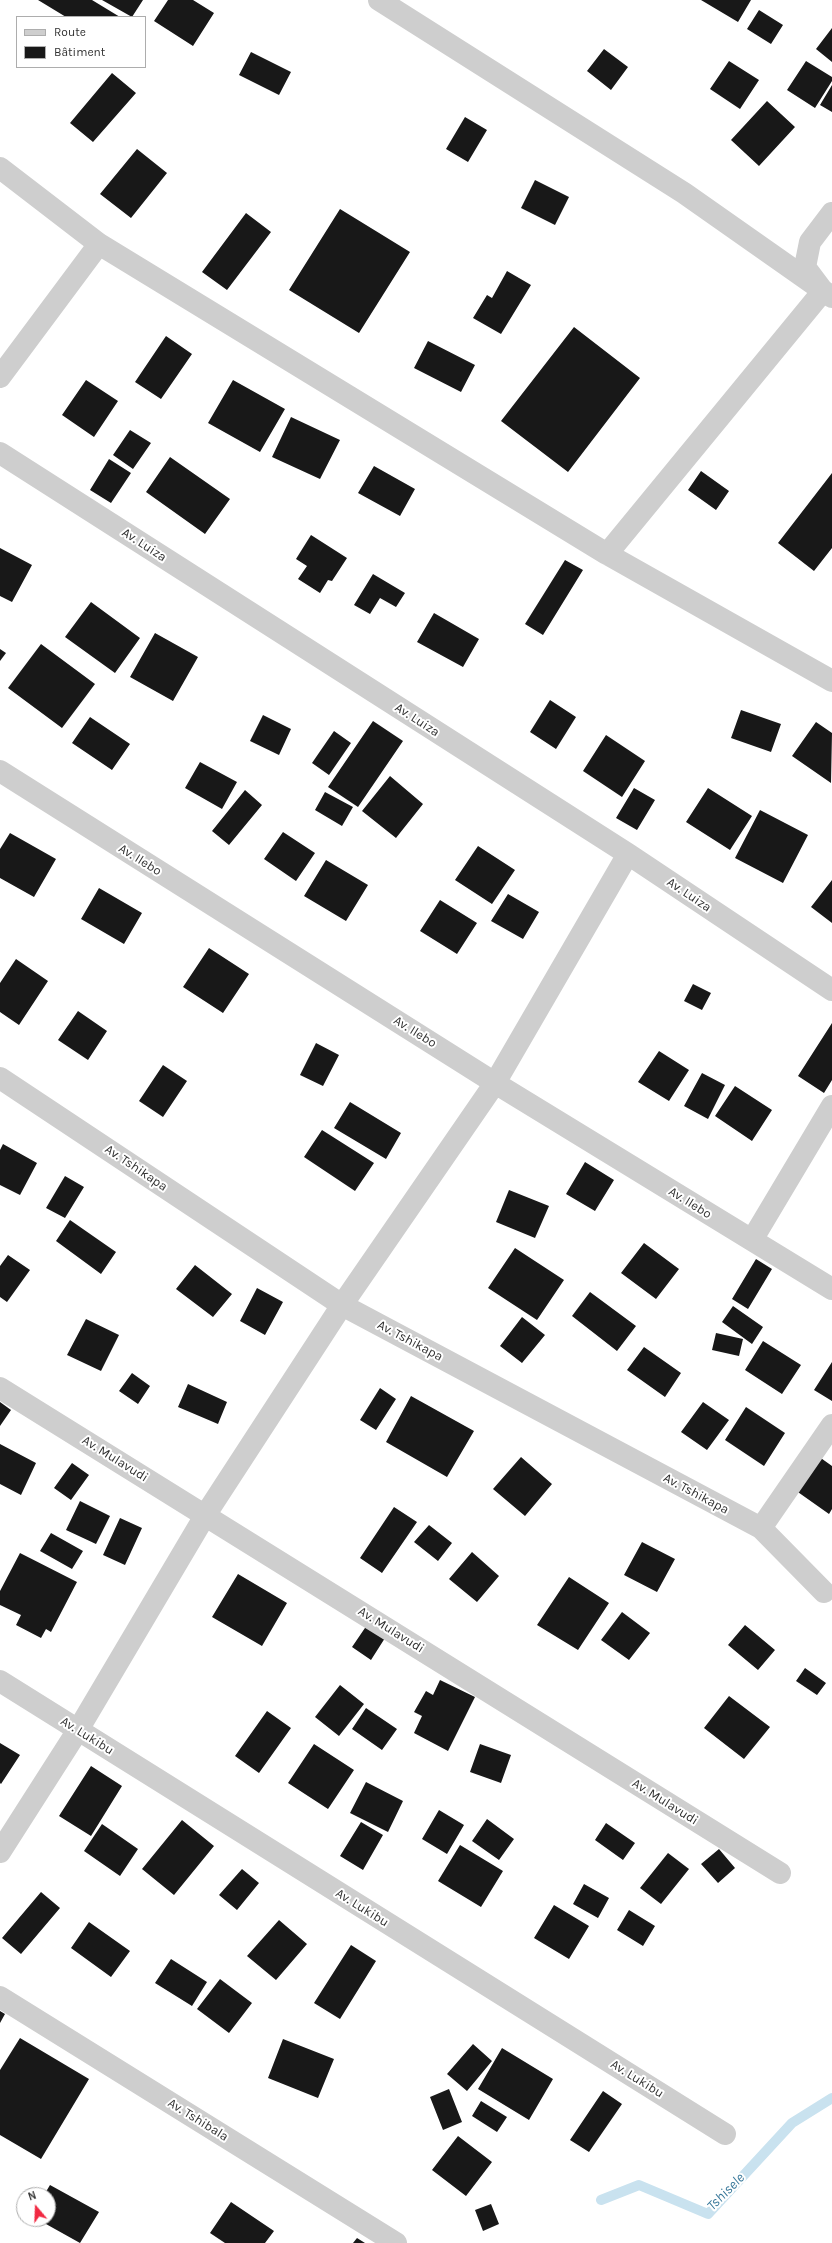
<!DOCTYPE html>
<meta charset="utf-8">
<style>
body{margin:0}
#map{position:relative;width:832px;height:2243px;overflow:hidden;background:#fff;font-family:Karla,sans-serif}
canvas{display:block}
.legend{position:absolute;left:16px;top:16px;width:130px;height:52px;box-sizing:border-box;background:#fff;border:1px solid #adadad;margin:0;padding:5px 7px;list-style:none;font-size:12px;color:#313131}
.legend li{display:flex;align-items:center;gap:8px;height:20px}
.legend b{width:20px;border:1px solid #adadad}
.north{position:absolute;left:16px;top:2187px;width:40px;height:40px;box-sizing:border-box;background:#fff;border:1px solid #adadad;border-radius:50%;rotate:341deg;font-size:11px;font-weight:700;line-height:16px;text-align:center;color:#313131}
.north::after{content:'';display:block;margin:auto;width:14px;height:18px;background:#f12942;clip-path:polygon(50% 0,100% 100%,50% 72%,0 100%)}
</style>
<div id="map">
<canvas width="832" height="2243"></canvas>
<ul class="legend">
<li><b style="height:5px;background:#cecece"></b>Route</li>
<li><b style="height:11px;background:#181818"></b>Bâtiment</li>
</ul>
<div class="north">N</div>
</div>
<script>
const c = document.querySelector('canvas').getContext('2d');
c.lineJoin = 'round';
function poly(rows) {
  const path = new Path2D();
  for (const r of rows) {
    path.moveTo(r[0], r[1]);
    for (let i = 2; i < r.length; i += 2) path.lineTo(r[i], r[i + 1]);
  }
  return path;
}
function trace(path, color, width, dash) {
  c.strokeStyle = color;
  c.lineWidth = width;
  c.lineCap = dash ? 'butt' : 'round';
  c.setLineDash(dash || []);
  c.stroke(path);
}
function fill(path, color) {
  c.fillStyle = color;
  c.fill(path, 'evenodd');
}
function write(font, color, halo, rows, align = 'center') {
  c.font = font + ' Karla,sans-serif';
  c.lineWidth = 4;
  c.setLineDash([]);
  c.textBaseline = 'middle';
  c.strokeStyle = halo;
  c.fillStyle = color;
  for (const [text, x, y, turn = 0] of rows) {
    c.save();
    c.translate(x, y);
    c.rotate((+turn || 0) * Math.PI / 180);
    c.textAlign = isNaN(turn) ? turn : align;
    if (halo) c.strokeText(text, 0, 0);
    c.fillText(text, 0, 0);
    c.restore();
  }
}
trace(poly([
 [601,2200,639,2185,708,2214,792,2123,832,2098]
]), '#c9e2ef', 10);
fill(poly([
 [38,0,92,0,120,17,66,17],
 [102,0,143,0,132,17],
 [168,0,193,0,214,13,193,46,154,21],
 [701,0,751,0,738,22],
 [759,10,783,25,771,44,747,29],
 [832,28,832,62,816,49],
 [604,49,628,67,611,90,587,71],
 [251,52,291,72,279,95,239,75],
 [729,61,759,80,740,109,710,89],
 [806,61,832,77,832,81,815,108,787,90],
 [112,73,136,93,93,142,70,123],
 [832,85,832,112,820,105],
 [767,101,795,127,759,166,731,140],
 [465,117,487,130,468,162,446,149],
 [137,149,167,173,131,218,100,194],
 [535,180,569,197,555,225,521,208],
 [340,209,410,252,359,333,289,290],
 [246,213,271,232,227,290,202,272],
 [507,271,531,285,501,334,473,318,487,295,492,298],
 [574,327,640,378,568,472,501,421],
 [166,336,192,354,161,399,135,382],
 [428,341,475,365,461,392,414,368],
 [86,380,118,401,94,437,62,415],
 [233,380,285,409,260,452,208,423],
 [291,417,340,440,320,479,272,457],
 [130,430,151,443,133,469,113,455],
 [170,457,230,499,205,534,146,492],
 [109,459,131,473,111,503,90,490],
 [374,466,415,489,400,516,358,493],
 [701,471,729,491,716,510,688,490],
 [832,473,832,548,814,571,778,543],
 [311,535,347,558,332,581,328,580,320,593,298,579,307,566,296,559],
 [0,548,32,565,12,602,0,596],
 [565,560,583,570,543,635,525,624],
 [373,574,405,593,396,607,380,598,370,614,354,605],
 [91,602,140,638,115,673,65,637],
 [434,613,479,639,463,667,417,642],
 [155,633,198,657,173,701,130,677],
 [41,644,95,684,62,728,8,688],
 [0,649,6,653,0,661],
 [550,700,576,717,556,749,530,732],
 [741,710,781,724,771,752,731,738],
 [263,715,291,729,279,755,250,741],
 [90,717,130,744,112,770,72,743],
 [373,721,403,741,358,807,328,787],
 [816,722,832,733,831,783,792,756],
 [334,731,351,743,329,775,312,763],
 [606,735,645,761,622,797,583,771],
 [200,762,237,782,222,809,185,788],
 [390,776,423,804,396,838,362,811],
 [634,788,655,800,637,830,616,818],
 [708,788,752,816,730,850,686,822],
 [245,790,262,805,229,845,212,831],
 [325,792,353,807,342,826,315,810],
 [760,810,808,835,783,883,735,858],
 [283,832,315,853,296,881,264,859],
 [10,833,56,859,34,897,0,878,0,849],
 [478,846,515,870,492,904,455,880],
 [326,860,368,885,346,921,304,896],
 [832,880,832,923,811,907],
 [99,888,142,913,124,944,81,919],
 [508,894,539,912,523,939,491,921],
 [440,900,477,923,457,954,420,931],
 [209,948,249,974,223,1013,183,987],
 [16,959,48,981,19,1025,0,1012,0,983],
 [693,984,711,993,702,1010,684,1001],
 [78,1011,107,1031,88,1060,58,1040],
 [832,1023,832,1080,824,1093,798,1076],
 [316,1043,339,1055,323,1086,300,1075],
 [659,1051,689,1070,669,1101,638,1082],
 [163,1065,187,1081,163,1117,139,1101],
 [702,1073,725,1085,708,1119,684,1106],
 [735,1086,772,1110,752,1141,715,1116],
 [350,1102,401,1133,386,1159,334,1128],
 [322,1130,374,1163,355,1191,304,1157],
 [3,1144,37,1163,20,1195,0,1185,0,1150],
 [585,1162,614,1180,595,1211,566,1194],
 [65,1176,84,1187,65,1218,46,1208],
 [509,1190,549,1206,535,1238,496,1222],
 [70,1220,116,1252,101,1274,56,1241],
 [644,1243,679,1269,656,1299,621,1273],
 [515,1248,564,1280,537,1320,488,1288],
 [8,1255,30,1270,7,1302,0,1297,0,1266],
 [756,1259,772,1269,748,1309,732,1299],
 [195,1265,232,1294,213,1317,176,1289],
 [257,1288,283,1302,265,1335,240,1321],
 [590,1292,636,1326,617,1351,572,1316],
 [733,1306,763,1327,752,1344,722,1322],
 [522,1317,545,1335,522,1363,500,1346],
 [86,1319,119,1335,101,1371,67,1355],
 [716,1333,743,1339,739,1356,712,1350],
 [763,1341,801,1365,782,1394,745,1370],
 [644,1347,681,1373,665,1397,627,1370],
 [832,1362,832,1401,814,1390],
 [132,1373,150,1386,138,1404,119,1391],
 [188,1384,227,1402,218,1424,178,1407],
 [380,1388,396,1399,376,1430,360,1420],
 [411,1396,474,1431,447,1477,386,1442],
 [0,1402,11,1410,0,1426],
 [703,1402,729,1420,707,1450,681,1432],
 [746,1407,785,1433,764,1466,725,1440],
 [0,1444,36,1463,21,1495,0,1484],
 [818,1456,832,1466,832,1509,829,1514,795,1490],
 [521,1457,552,1484,525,1516,493,1489],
 [72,1463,89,1475,71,1500,54,1488],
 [80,1501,110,1516,96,1544,66,1530],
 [394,1507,417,1522,382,1573,360,1558],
 [120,1518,142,1528,125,1565,103,1555],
 [429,1525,452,1543,438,1561,414,1542],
 [51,1533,83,1551,72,1569,40,1551],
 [642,1542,675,1559,657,1592,624,1575],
 [472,1552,499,1576,477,1602,449,1579],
 [20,1553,77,1582,51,1632,46,1629,41,1638,16,1625,21,1615,0,1605,0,1591],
 [238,1574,287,1603,262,1646,212,1617],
 [569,1577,609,1603,578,1650,537,1625],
 [622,1612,650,1633,629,1660,601,1640],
 [367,1625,385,1638,371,1660,352,1647],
 [745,1625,775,1650,758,1670,728,1645],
 [805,1668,826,1683,817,1695,796,1681],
 [440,1680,475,1697,448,1751,414,1733,422,1716,414,1712,426,1691,433,1695],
 [340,1685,364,1704,339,1736,315,1717],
 [729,1696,770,1727,744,1759,704,1728],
 [366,1708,397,1729,382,1750,352,1729],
 [267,1711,291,1728,259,1773,235,1756],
 [0,1743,20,1755,1,1784,0,1783],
 [314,1744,354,1770,328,1809,288,1783],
 [480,1744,511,1755,501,1783,470,1772],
 [91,1766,122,1786,91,1836,59,1816],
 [366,1782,403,1801,388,1832,350,1813],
 [439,1810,464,1825,447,1854,422,1839],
 [487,1819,514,1839,499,1860,472,1841],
 [182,1820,214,1846,174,1895,142,1869],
 [361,1822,383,1835,363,1870,340,1856],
 [606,1823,635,1843,623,1860,595,1840],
 [102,1824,138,1849,120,1876,84,1851],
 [460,1845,503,1871,481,1907,438,1881],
 [719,1849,735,1868,718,1883,701,1864],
 [668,1853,689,1869,661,1904,640,1888],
 [242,1869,259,1883,237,1910,219,1895],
 [584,1884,609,1898,598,1918,573,1904],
 [41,1892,60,1908,21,1954,2,1938],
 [554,1905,589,1926,569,1959,534,1938],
 [629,1910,655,1926,643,1946,617,1930],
 [279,1920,307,1944,276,1980,247,1956],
 [89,1922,130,1951,111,1977,71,1948],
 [351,1945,376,1961,340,2019,314,2003],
 [171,1959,207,1982,192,2006,155,1983],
 [220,1979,252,2003,229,2033,197,2009],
 [0,2011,5,2014,0,2023],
 [20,2038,89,2079,41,2159,0,2135,0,2070],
 [283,2039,334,2059,318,2098,268,2078],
 [473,2044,492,2061,467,2091,447,2074],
 [502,2048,553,2079,529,2120,478,2089],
 [449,2089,462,2122,443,2130,430,2097],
 [603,2091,622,2104,589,2152,570,2140],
 [481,2101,507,2117,497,2132,472,2116],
 [458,2136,492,2162,466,2196,432,2170],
 [50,2185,99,2212,80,2243,37,2219,48,2219,48,2195,44,2195],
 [231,2202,274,2231,265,2243,225,2243,210,2233],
 [491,2204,499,2224,483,2231,475,2210],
 [357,2238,365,2243,353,2243]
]), '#181818');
trace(poly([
 [379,0,684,193,832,297],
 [0,168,99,244,607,554,832,681],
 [0,377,99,244],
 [0,453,628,854,832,990],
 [607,554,823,291,805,267,810,242,832,213],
 [0,771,495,1083,832,1289],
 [0,1078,342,1305,761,1528,824,1592],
 [752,1240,832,1106],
 [0,1388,780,1873],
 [761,1528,832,1425],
 [0,1681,725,2134],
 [0,1852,78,1730,206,1514,342,1305,495,1083,628,854],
 [0,1997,396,2243]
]), '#cecece', 22);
write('13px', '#313131', '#fff', [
 ["Av. Luiza",144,545,33],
 ["Av. Luiza",417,720,33],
 ["Av. Ilebo",140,860,32],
 ["Av. Luiza",689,895,34],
 ["Av. Ilebo",415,1032,32],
 ["Av. Tshikapa",136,1168,34],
 ["Av. Ilebo",690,1203,32],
 ["Av. Tshikapa",410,1341,28],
 ["Av. Mulavudi",115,1459,32],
 ["Av. Tshikapa",696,1494,28],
 ["Av. Mulavudi",391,1630,32],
 ["Av. Lukibu",87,1736,32],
 ["Av. Mulavudi",665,1802,32],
 ["Av. Lukibu",362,1908,32],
 ["Av. Lukibu",637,2079,32],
 ["Av. Tshibala",198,2120,32]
]);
write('italic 14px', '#38789a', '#fff', [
 ["Tshisele",726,2192,-45]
]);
</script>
